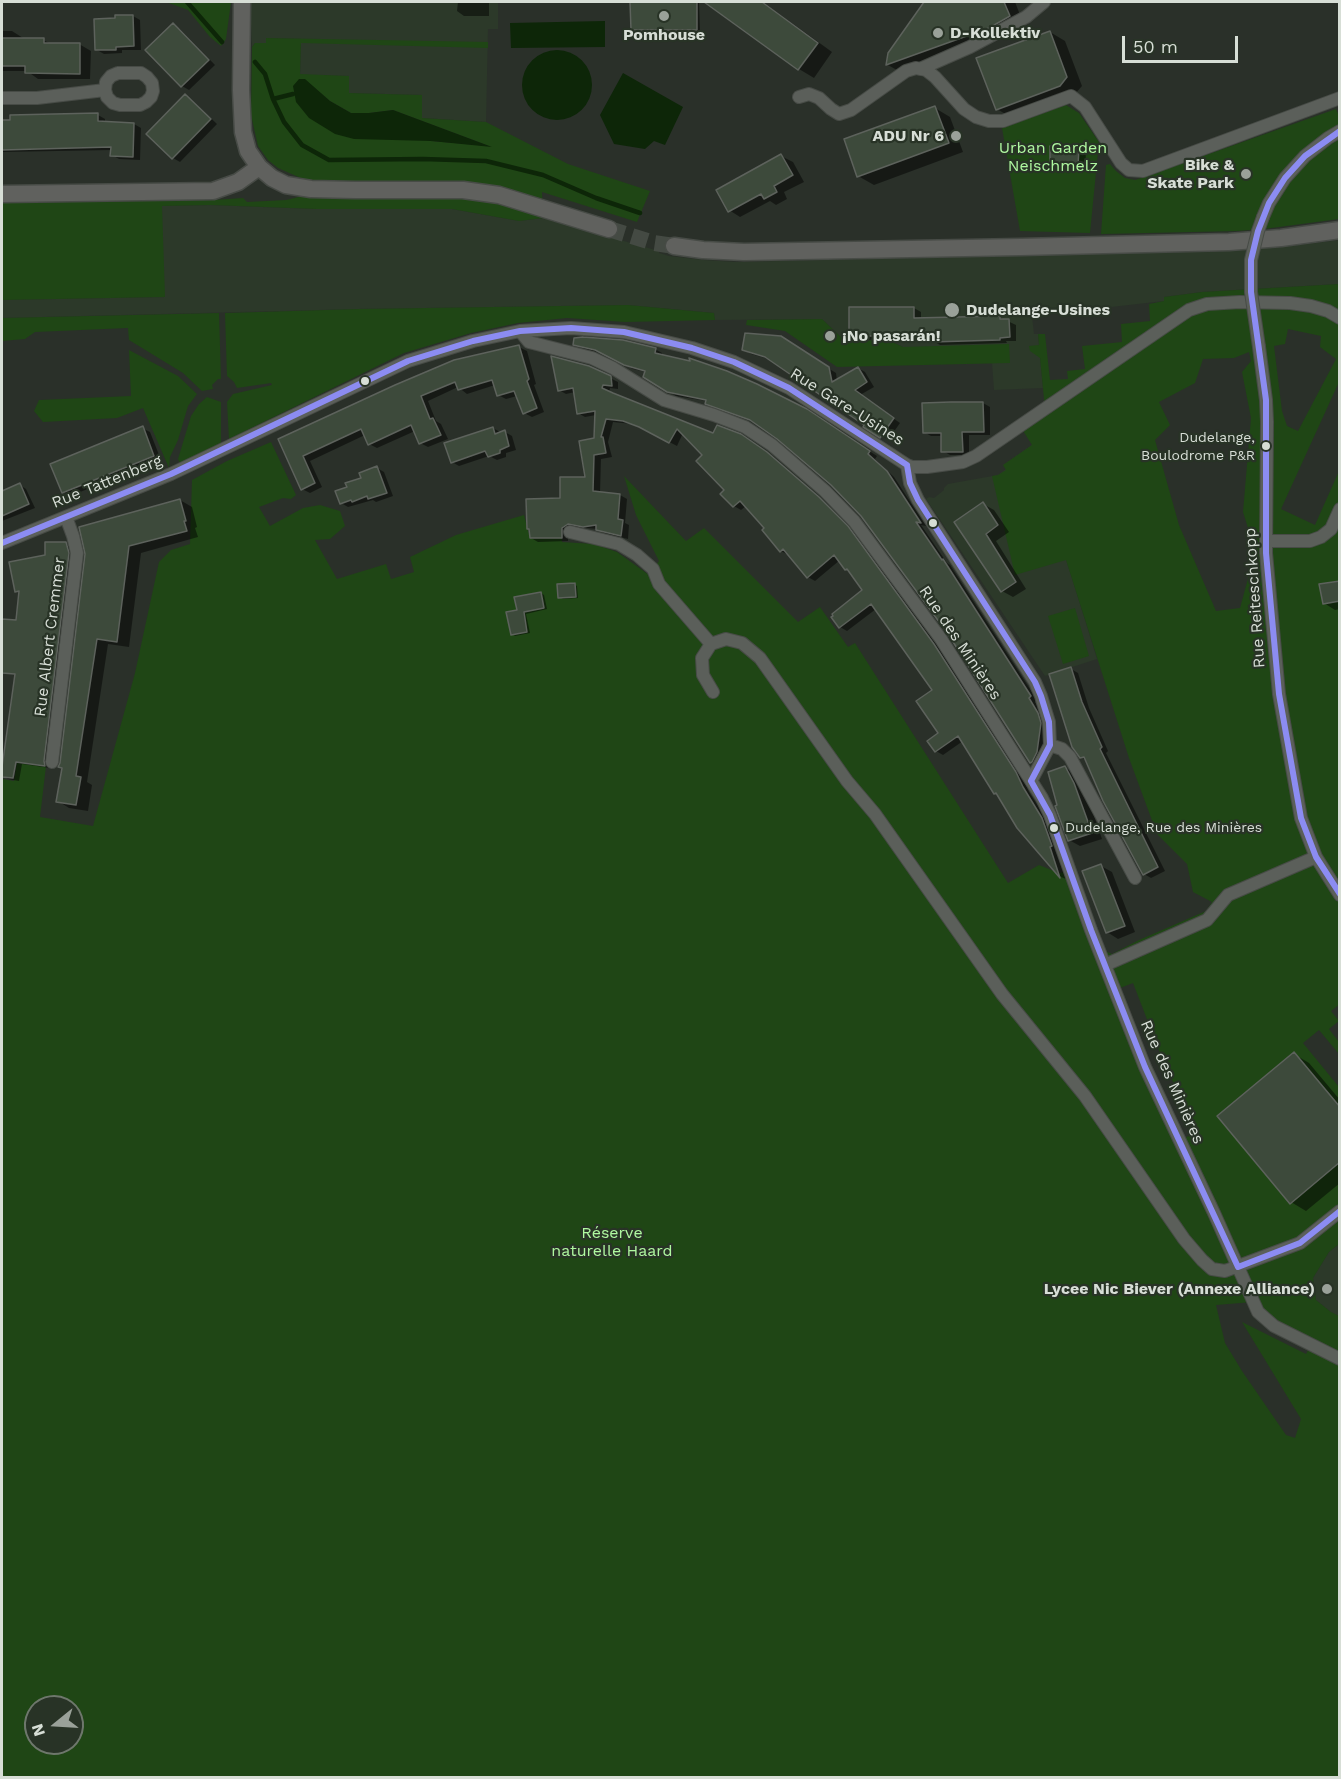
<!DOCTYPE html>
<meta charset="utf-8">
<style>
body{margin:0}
#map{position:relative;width:1341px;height:1779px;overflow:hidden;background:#2a3029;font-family:"Work Sans",sans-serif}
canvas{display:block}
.frame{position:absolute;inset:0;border:3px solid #d7ded6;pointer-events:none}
.north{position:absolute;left:24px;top:1695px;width:60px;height:60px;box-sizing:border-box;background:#283326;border:2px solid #6e776c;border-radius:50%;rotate:252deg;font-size:16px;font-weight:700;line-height:24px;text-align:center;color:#d7ded6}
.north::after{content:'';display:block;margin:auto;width:21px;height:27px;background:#9aa199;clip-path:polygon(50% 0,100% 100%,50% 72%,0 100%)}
.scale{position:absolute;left:1122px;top:36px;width:116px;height:27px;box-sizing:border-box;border:3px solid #d7ded6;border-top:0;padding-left:8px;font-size:18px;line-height:21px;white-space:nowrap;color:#d7ded6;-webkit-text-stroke:4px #283326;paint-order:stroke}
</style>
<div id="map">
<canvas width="1341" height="1779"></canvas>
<div class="frame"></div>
<div class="north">N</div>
<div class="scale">50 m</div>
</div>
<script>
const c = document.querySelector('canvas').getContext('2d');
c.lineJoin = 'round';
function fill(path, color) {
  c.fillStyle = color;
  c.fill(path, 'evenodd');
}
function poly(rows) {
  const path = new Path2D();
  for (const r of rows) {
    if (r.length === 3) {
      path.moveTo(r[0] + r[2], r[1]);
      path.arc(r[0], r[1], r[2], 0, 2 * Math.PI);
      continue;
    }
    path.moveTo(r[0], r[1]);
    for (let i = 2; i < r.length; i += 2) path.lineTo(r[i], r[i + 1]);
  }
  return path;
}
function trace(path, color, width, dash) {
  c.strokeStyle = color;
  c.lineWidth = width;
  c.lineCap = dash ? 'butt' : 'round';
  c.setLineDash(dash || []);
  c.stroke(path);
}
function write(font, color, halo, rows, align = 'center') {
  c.font = font + ' "Work Sans",sans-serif';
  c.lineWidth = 4.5;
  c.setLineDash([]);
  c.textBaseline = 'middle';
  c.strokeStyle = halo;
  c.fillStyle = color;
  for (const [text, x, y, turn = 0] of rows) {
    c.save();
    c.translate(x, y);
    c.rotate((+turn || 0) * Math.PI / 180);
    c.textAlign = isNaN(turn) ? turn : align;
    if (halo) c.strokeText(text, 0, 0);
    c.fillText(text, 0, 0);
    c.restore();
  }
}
fill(poly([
 [250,2,498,2,498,29,488,29,486,122,422,118,422,95,349,93,349,76,300,75,301,39,266,38,266,43,255,43,252,47],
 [211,205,316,209,452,209,519,221,543,218,659,251,659,253,669,256,704,260,736,262,1222,251,1281,247,1340,240,1339,284,1202,292,1164,297,1164,301,1032,316,1034,334,1038,334,1043,388,994,390,992,363,1010,363,903,347,888,340,845,341,822,319,715,320,714,313,628,305,359,309,2,318,2,300,164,297,161,206],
 [1036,442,1066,559,1097,659,1045,676,926,499,929,497,934,498,944,490,944,488,948,484,998,475,1006,469,1003,465],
 [1339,1244,1339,1316,1331,1312,1316,1300,1313,1278,1329,1252]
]), '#2c3929');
fill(poly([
 [166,2,231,2,226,39,221,46,210,37,188,10],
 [266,38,488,42,488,48,301,43,300,74,349,76,349,93,422,95,422,118,486,122,568,164,650,191,637,222,542,192,543,218,519,221,452,209,316,209,211,205,162,206,165,297,2,300,2,203,214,200,243,198,247,202,286,200,328,190,278,168,268,160,258,146,251,115,252,47,255,43,266,43],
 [305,80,330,101,351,113,369,113,393,110,489,146,431,141,293,94],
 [1066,105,1079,113,1099,142,1090,233,1020,231,1002,128],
 [1336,109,1339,116,1339,219,1264,229,1237,231,1101,234,1106,165,1110,164,1116,171,1125,178,1135,180],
 [1339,284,1339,382,1281,509,1315,525,1339,471,1340,1004,1331,1011,1339,1021,1329,1029,1339,1042,1339,1054,1319,1030,1303,1043,1339,1087,1339,1107,1294,1052,1217,1116,1290,1203,1339,1162,1339,1244,1329,1252,1313,1278,1316,1300,1331,1312,1339,1316,1339,1777,2,1777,2,779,14,781,17,763,46,766,40,817,93,826,135,673,159,562,171,550,190,544,192,480,227,461,271,442,296,495,291,499,283,498,259,507,270,526,303,508,320,505,340,511,345,526,330,539,315,540,337,579,386,564,391,579,414,572,410,557,456,535,524,515,530,538,562,538,562,542,594,544,617,552,649,575,659,561,636,515,624,476,686,541,704,528,798,622,820,607,848,647,855,643,1008,883,1039,865,1059,873,1070,871,1097,947,1112,954,1139,940,1206,911,1212,902,1193,892,1187,864,1157,834,1129,758,1066,560,1015,575,992,476,998,475,1006,470,1003,465,1032,445,1020,426,1045,409,1040,358,1030,351,1029,346,1039,345,1038,334,1045,334,1050,380,1068,379,1067,371,1085,369,1082,346,1122,342,1121,324,1150,321,1149,304,1164,301,1164,297,1202,292],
 [1288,329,1321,336,1320,347,1336,359,1298,431,1287,426,1282,411,1274,346,1285,344],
 [1249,352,1251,361,1242,372,1251,418,1243,512,1253,544,1249,575,1240,608,1216,611,1179,525,1155,440,1170,425,1159,402,1195,383,1203,359,1234,358],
 [1133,983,1162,1058,1196,1132,1179,1141,1115,990],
 [1253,1302,1274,1326,1311,1345,1306,1354,1242,1322,1301,1419,1295,1438,1286,1435,1242,1371,1225,1343,1216,1305],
 [36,1707,72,1707,72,1743,36,1743],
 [628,305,714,313,715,320,625,322,567,318,518,323,471,333,404,353,229,439,227,402,233,394,272,385,271,383,237,388,234,382,227,376,225,313,359,309],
 [219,313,221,379,218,379,212,385,213,389,202,391,183,373,129,340,128,328,35,332,25,339,2,341,2,318],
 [822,319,845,341,888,340,903,347,1009,344,1010,363,837,367,785,331,746,325,747,320],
 [129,350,178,376,197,394,188,406,178,440,170,457,169,468,143,408,117,418,43,422,34,411,39,400,131,396],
 [207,397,221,402,221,443,180,463,178,459,191,416,199,404],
 [1075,608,1089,656,1063,664,1048,616]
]), '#1f4615');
fill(poly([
 [605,21,605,47,511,48,510,23],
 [557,85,35],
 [623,73,683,107,665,145,654,141,645,149,614,144,600,115],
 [299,79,305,79,330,101,351,113,369,113,393,110,492,147,431,141,354,139,335,134,309,118,296,102,293,86]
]), '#0d2608');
fill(poly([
 [458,2,489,2,489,16,464,16,457,11],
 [632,2,699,2,700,31,635,31,632,30],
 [707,2,763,2,832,52,814,78,799,69],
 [926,2,1015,2,1024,25,1004,36,902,73,888,65,889,53],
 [133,16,140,20,141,50,122,50,122,53,104,54,97,50],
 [173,25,180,29,215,65,189,90,182,86],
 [2,31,12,31,23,38,23,39,43,40,51,44,79,44,91,51,90,79,38,79,27,71,2,71],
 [1050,32,1065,41,1082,86,1075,94,1012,118,997,109],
 [185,96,192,100,217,124,180,162,173,158],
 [935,108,950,117,963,152,874,185,858,176],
 [98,115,105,119,105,123,134,124,141,128,140,160,119,159,112,155,112,150,2,152,2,121],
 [1079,149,1086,153,1085,169,1058,168,1051,164],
 [781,156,793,162,804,182,784,192,787,199,776,205,770,201,740,217,729,210],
 [914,308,921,312,921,320,999,317,1016,325,1016,341,1006,341,1007,343,940,345,933,341,933,339,858,340,851,336],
 [787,342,836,373,837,381,858,368,865,372,874,387,860,395,900,423,888,440,772,360,751,354,743,349],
 [575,344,655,349,662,353,662,356,814,415,877,456,875,459,894,477,926,526,921,525,947,563,950,565,1037,700,1035,702,1045,719,1044,756,1037,766,1031,762,949,633,862,515,831,484,778,437,756,423,713,407,707,401,676,396,645,377,646,372,633,369,604,354,582,348],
 [519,347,527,351,536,384,534,385,544,412,532,417,524,413,517,396,506,399,498,395,495,385,467,394,458,387,428,401,436,421,441,424,448,439,428,447,420,443,415,431,377,448,369,444,365,435,310,461,322,487,310,493,302,489,280,440],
 [608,377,618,382,618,389,610,388,609,393,714,435,748,440,774,457,826,503,855,532,941,649,1023,778,1029,792,1049,823,1059,850,1056,851,1066,879,1061,877,1018,828,1000,796,995,793,963,741,943,755,936,751,940,734,934,690,876,609,847,631,840,627,864,591,840,560,815,581,808,577,788,555,781,551,764,530,766,528,746,506,741,510,734,506,722,494,726,491,705,455,683,433,677,446,648,431,632,424,613,422,608,442,612,457,601,459,600,493,620,495,627,499,625,523,629,525,628,539,604,533,598,529,576,527,568,532,568,541,538,542,531,538,561,499,587,479,596,440,596,415,585,417,578,413,575,392,566,394,559,390],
 [983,403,990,407,990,435,969,435,969,455,950,455,943,451,943,436,931,436,924,432],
 [142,428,150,432,161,460,70,496,63,492],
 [493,428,500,432,505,432,512,436,516,450,506,453,506,457,497,460,489,456,459,466,452,462],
 [377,468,384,472,393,496,376,502,373,500,348,507,341,503,363,479],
 [20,485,26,489,35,508,2,521,2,492],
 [180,500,192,507,197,527,195,528,198,537,141,553,129,647,108,644,87,782,92,785,88,811,69,808,58,801,63,769,60,767,87,554],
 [983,504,994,510,1009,532,996,541,1026,589,1013,597,1002,591,957,522],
 [66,544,72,548,50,768,22,764,19,781,8,779,2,776,18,664,2,662,2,620,17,622,20,594,16,591,47,557],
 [1340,583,1340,609,1335,610,1324,603],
 [574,584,577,586,578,598,563,599,560,597],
 [541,593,544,595,547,609,526,614,530,633,515,636,512,634,519,611],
 [1071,669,1078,673,1089,708,1108,751,1106,753,1165,871,1151,878,1144,874,1088,761,1081,757],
 [1065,768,1077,774,1085,790,1102,839,1080,846,1069,840],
 [1101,866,1112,872,1135,932,1118,939,1107,932],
 [1294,1054,1309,1063,1340,1100,1340,1183,1306,1211,1291,1202]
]), '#0007');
trace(poly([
 [187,2,222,42],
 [255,62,265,74,273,99,284,122,302,145,329,160,423,159,486,161,543,175,596,198,640,213],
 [273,99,293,94]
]), '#0d2608', 4.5);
const building = poly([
 [630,2,697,2,697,30,631,30,630,2],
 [704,2,762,2,818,43,798,70,704,2],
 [924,2,1004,2,1010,16,989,28,886,65,888,53,924,2],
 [115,15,133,15,134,46,116,47,116,50,95,50,94,19,115,18,115,15],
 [173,23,209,60,181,87,145,50,173,23],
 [1050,31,1067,77,1060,86,996,110,976,58,1050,31],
 [2,38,44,38,44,43,80,43,80,74,25,73,25,66,2,66,2,38],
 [185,94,211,119,172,159,146,134,185,94],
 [935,106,949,143,857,177,844,139,935,106],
 [98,113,98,121,134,123,133,157,110,156,111,147,2,150,2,120,10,120,10,115,98,113],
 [1050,146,1079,148,1078,166,1050,165,1050,146],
 [781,154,793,175,774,186,777,192,764,199,761,194,728,212,716,190,781,154],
 [849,307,914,307,914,318,1000,316,1000,319,1009,319,1010,337,1000,338,1000,340,932,342,932,336,849,336,849,307],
 [745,333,781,336,829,367,832,382,858,367,867,382,855,390,894,418,880,438,863,427,864,425,765,357,742,350,745,333],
 [583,337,623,340,656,348,655,353,690,361,689,358,727,371,757,384,807,409,870,451,868,454,887,471,921,523,916,522,942,560,943,559,1031,696,1029,698,1038,713,1041,723,1037,752,1032,762,1030,763,948,634,861,516,831,485,777,439,750,420,705,404,706,400,667,392,643,377,645,371,624,365,595,350,573,345,574,338,583,337],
 [519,345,529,379,527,381,537,408,523,414,514,391,497,396,492,380,458,390,455,382,421,396,430,419,433,418,441,435,419,444,411,425,368,445,361,429,303,456,315,483,301,490,278,439,395,385,454,360,519,345],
 [551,356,589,366,609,375,611,376,612,386,603,385,602,388,613,393,713,433,717,425,741,434,767,452,819,497,848,526,934,644,1016,772,1023,787,1042,818,1052,846,1050,847,1060,878,1017,828,996,793,994,794,958,736,935,752,927,741,938,733,916,701,932,690,871,604,839,628,831,617,833,616,832,614,862,590,847,569,845,570,834,555,807,578,783,549,780,552,762,530,764,528,740,501,733,507,720,494,724,490,696,461,702,455,677,429,669,443,639,427,623,421,606,419,601,437,603,437,606,453,594,455,593,491,620,494,618,519,623,520,621,536,596,530,596,525,583,527,568,524,562,528,562,538,530,538,529,529,527,529,526,499,560,498,560,477,585,477,579,441,594,438,595,411,577,414,573,388,558,391,551,356],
 [951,402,983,402,984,432,962,432,963,452,941,452,941,433,923,433,922,403,951,402],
 [143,426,154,456,62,493,50,464,143,426],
 [493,427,495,434,505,430,509,446,500,450,500,453,488,457,485,451,451,463,444,443,493,427],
 [377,466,387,493,368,499,367,496,352,502,351,500,340,504,335,491,347,487,345,483,361,478,359,473,377,466],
 [20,483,29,504,2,516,2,491,20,483],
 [180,499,186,521,184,521,187,531,129,546,117,642,97,639,76,776,81,777,76,805,56,802,62,768,58,767,60,763,85,554,79,527,180,499],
 [983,502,998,525,986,534,1016,582,1001,592,954,522,983,502],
 [45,542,66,542,69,553,44,761,45,766,16,762,13,778,2,777,2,767,15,674,2,673,2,619,16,620,19,591,15,592,9,562,45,555,45,542],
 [1340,581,1340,601,1323,604,1319,584,1340,581],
 [575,583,576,597,558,598,557,584,575,583],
 [541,592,544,608,524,612,527,632,511,635,506,612,517,610,514,597,541,592],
 [1071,667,1082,702,1102,747,1100,749,1158,867,1143,875,1103,801,1084,757,1080,758,1072,747,1049,674,1071,667],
 [1065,766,1074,783,1092,833,1068,841,1055,806,1057,805,1048,772,1065,766],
 [1101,864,1125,926,1106,933,1082,871,1101,864],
 [1294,1052,1340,1107,1340,1162,1290,1204,1217,1116,1294,1052]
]);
fill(building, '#3d4a3b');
trace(building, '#5d625c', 1.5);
trace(poly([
 [609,229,654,243,674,246]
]), '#444a43', 16, [16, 8]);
const street = poly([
 [920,69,970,47,1026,17,1044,2],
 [118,73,141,73,147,77,152,83,153,91,151,97,146,102,140,105,120,105,113,103,107,97,105,90,106,82,111,76,118,73],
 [799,97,809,94,819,98,831,109,839,114,851,110,906,71,916,68,926,70,935,77,964,109,976,117,989,121,1003,121,1071,96,1085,107,1121,163,1129,170,1143,171,1340,98],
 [2,98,37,98,105,90],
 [1263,217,1269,203,1285,178,1305,156,1328,138,1340,131],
 [520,331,529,342,592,358,613,368,664,400,714,415,745,427,772,445,825,491,854,521,941,639,1042,798,1050,815,1091,930,1145,1067,1214,1213,1258,1312,1274,1326,1340,1359],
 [1259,347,1266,400,1267,422,1266,553,1279,694,1301,818,1316,857,1340,895],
 [907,465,910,483,918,500,1035,682,1041,696,1049,722,1050,745,1031,781],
 [570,532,619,544,637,555,653,569,659,584,711,644],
 [1267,541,1310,541,1321,537,1331,529,1340,509],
 [2,543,171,474,408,361,473,341,520,331,571,328,624,332,692,348,734,362,789,388,907,465,912,467,927,467,963,462,976,456,1189,310,1207,304,1240,302,1290,303,1311,306,1328,311,1340,318],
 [713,692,703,675,702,658,711,644,726,639,742,643,760,658,847,781,875,814,1002,994,1085,1096,1184,1239,1202,1260,1212,1269,1225,1271,1300,1243,1340,1211],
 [1050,745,1062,749,1070,757,1135,878],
 [52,762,77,553,73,536,66,517],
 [1105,965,1207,920,1228,895,1316,857]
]);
const secondary = poly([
 [242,2,241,90,243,132,248,151,259,167,272,178,286,185,311,189,355,190,463,190,499,195,609,229],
 [2,194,213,191,238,182,259,167],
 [674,246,703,250,744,252,1021,247,1229,242,1281,238,1340,230]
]);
trace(street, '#474b46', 14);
trace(secondary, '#474b46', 19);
trace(street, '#5b5f5a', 12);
trace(secondary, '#60615e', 16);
const streetBridge = poly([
 [1259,347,1251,292,1251,260,1258,231,1263,217]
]);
trace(streetBridge, '#474b46', 14, []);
trace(streetBridge, '#5b5f5a', 12);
trace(poly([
 [1340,131,1305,156,1285,178,1269,203,1258,231,1251,260,1251,292,1266,400,1266,553,1279,694,1301,818,1316,857,1340,894],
 [907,465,910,483,918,500,1035,682,1041,696,1049,722,1050,745,1031,781],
 [2,543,171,474,408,361,473,341,520,331,571,328,624,332,692,348,734,362,789,388,907,465],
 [1031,781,1050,815,1091,930,1145,1067,1238,1267],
 [1238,1267,1300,1243,1340,1211]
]), '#8c8cf2', 6);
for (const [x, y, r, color] of [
 [664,16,6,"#9aa199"],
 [938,33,6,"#9aa199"],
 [956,136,6,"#9aa199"],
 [1246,174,6,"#9aa199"],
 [952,310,8,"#9aa199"],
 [830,336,6,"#9aa199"],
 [365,381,5,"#d7ded6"],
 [1266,446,5,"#d7ded6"],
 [933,523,5,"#d7ded6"],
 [1054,828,5,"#d7ded6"],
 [1327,1289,6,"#9aa199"]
]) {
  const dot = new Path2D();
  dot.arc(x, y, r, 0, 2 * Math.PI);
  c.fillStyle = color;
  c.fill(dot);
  trace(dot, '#283326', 2);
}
write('14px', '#d7ded6', '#283326', [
 ["Dudelange,",1255,438],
 ["Boulodrome P&R",1255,456],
 ["Dudelange, Rue des Minières",1065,828,"left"]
], 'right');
write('bold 16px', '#d7ded6', '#283326', [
 ["D-Kollektiv",950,33],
 ["Pomhouse",664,35,"center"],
 ["ADU Nr 6",944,136,"right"],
 ["Bike &",1234,165,"right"],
 ["Skate Park",1234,183,"right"],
 ["Dudelange-Usines",966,310],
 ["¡No pasarán!",842,336],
 ["Lycee Nic Biever (Annexe Alliance)",1315,1289,"right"]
], 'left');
write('16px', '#aff8a0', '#283326', [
 ["Urban Garden",1053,148],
 ["Neischmelz",1053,166],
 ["Réserve",612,1233],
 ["naturelle Haard",612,1251]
]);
write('16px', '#d7ded6', '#283326', [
 ["Rue Gare-Usines",847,407,32],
 ["Rue Tattenberg",107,482,-22],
 ["Rue Reiteschkopp",1255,598,-94],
 ["Rue Albert Cremmer",50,637,-83],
 ["Rue des Minières",960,643,56],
 ["Rue des Minières",1172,1082,66]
]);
</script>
